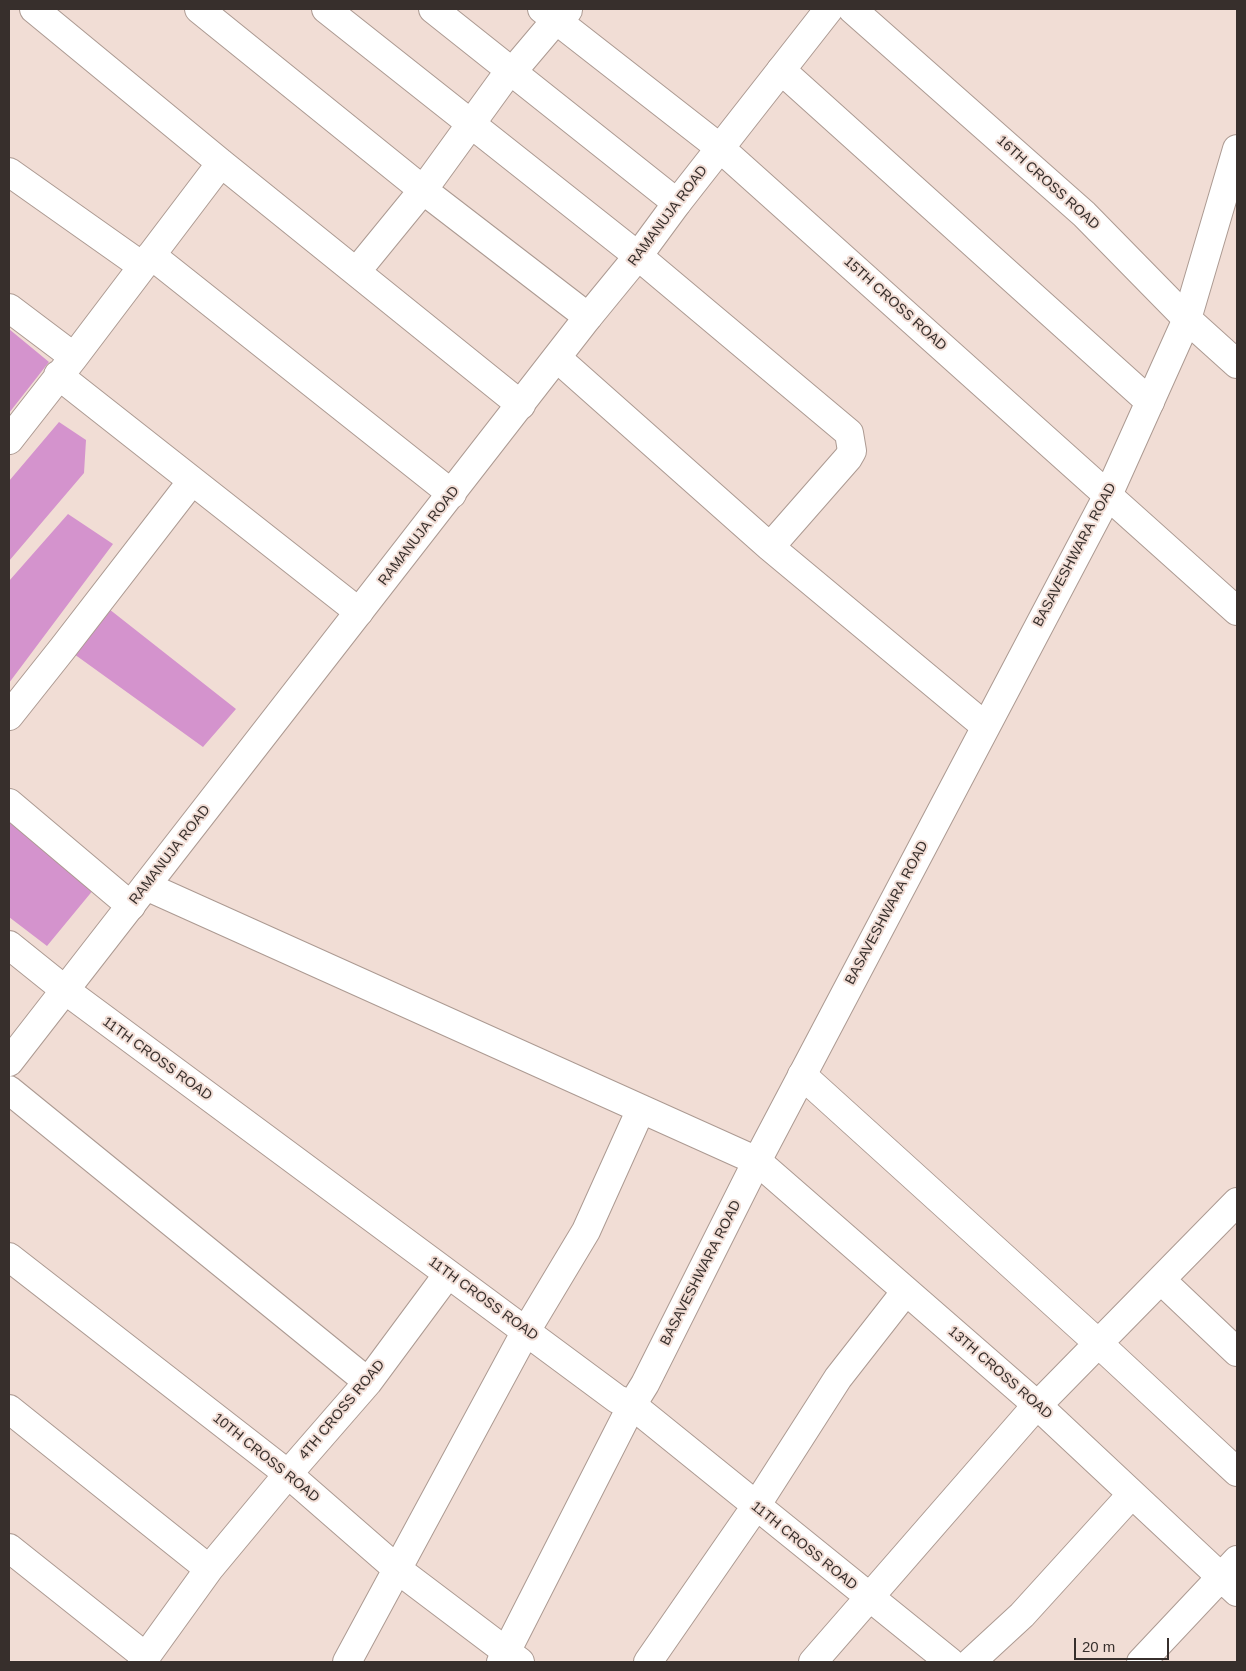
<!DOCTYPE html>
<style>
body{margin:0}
#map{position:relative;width:1246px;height:1671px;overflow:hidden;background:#f1ddd5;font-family:Helvetica,sans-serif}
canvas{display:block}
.frame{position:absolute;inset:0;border:10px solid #372f2c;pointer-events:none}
.scale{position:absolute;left:1074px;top:1638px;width:95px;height:22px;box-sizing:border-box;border:2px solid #372f2c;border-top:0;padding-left:6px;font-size:15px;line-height:18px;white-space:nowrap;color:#372f2c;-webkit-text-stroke:4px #f1ddd5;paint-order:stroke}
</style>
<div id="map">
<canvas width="1246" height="1671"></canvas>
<div class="frame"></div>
<div class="scale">20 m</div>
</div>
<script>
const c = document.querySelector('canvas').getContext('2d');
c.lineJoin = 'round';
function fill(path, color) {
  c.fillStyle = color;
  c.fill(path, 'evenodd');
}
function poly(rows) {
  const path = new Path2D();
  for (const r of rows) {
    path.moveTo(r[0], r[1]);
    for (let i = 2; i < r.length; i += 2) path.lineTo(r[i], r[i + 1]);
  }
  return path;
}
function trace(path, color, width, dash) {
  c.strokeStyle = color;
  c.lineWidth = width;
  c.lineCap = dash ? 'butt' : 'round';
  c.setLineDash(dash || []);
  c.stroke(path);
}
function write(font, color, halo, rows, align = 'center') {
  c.font = font + ' Helvetica,sans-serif';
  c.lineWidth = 4;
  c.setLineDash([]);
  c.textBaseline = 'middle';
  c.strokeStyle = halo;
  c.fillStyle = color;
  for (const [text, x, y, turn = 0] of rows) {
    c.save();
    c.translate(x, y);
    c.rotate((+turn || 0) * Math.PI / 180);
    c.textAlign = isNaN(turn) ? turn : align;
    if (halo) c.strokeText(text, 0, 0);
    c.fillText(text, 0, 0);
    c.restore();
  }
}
fill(poly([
 [9,329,49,362,9,413],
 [59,422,86,440,84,473,9,561,9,481],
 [68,514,113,544,9,683,9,581],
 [109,609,236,709,203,747,74,654],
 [9,817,94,889,47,946,9,917]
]), '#d493cd');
const minor = poly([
 [34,9,221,163,521,405],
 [199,9,423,190,588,317],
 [326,9,638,256,849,433,852,451,848,458,770,547],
 [433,9,677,203],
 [542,9,720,148,1237,611],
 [852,9,1084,214,1187,319,1237,364],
 [781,70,1150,402],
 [9,172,142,266],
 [151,255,452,494],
 [356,272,423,190,510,70,512,72,556,20,559,22,568,10],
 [9,308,74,357],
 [557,358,770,547,985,726],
 [58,375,359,612],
 [9,440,74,357,221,163],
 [9,716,63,648,192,481],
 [9,803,131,906],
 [146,886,757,1161,1037,1405,1237,1592],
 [9,945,65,990,617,1399,632,1405,950,1662],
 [802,1075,1098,1343,1237,1472],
 [9,1090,368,1382],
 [9,1257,288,1474,397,1569,520,1662],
 [1161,1280,1237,1352],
 [9,1409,209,1569],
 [9,1548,146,1657],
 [142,1662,209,1569,288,1474,368,1382,448,1274],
 [347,1662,526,1331,586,1231,641,1109],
 [648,1662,756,1506,838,1378,906,1291],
 [813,1662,1029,1414,1237,1202],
 [971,1662,1022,1615,1132,1494],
 [1141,1662,1237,1560]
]);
const tertiary = poly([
 [9,1062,588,317,638,256,677,203,829,9],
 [501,1662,632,1405,645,1384,757,1161,1108,495,1187,319,1237,149]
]);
trace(minor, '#ac9a92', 30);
trace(tertiary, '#ac9a92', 30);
trace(minor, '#fff', 28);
trace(tertiary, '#fff', 28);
write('14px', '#372f2c', '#f1ddd5', [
 ["16TH CROSS ROAD",1048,183,42],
 ["RAMANUJA ROAD",668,216,-53],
 ["15TH CROSS ROAD",895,304,42],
 ["RAMANUJA ROAD",419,536,-52],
 ["BASAVESHWARA ROAD",1075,555,-62],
 ["RAMANUJA ROAD",170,855,-52],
 ["BASAVESHWARA ROAD",887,913,-62],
 ["11TH CROSS ROAD",157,1059,36],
 ["BASAVESHWARA ROAD",701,1273,-63],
 ["11TH CROSS ROAD",483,1299,36],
 ["13TH CROSS ROAD",1000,1373,41],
 ["4TH CROSS ROAD",342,1410,-50],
 ["10TH CROSS ROAD",266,1458,39],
 ["11TH CROSS ROAD",804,1546,39]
]);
</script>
